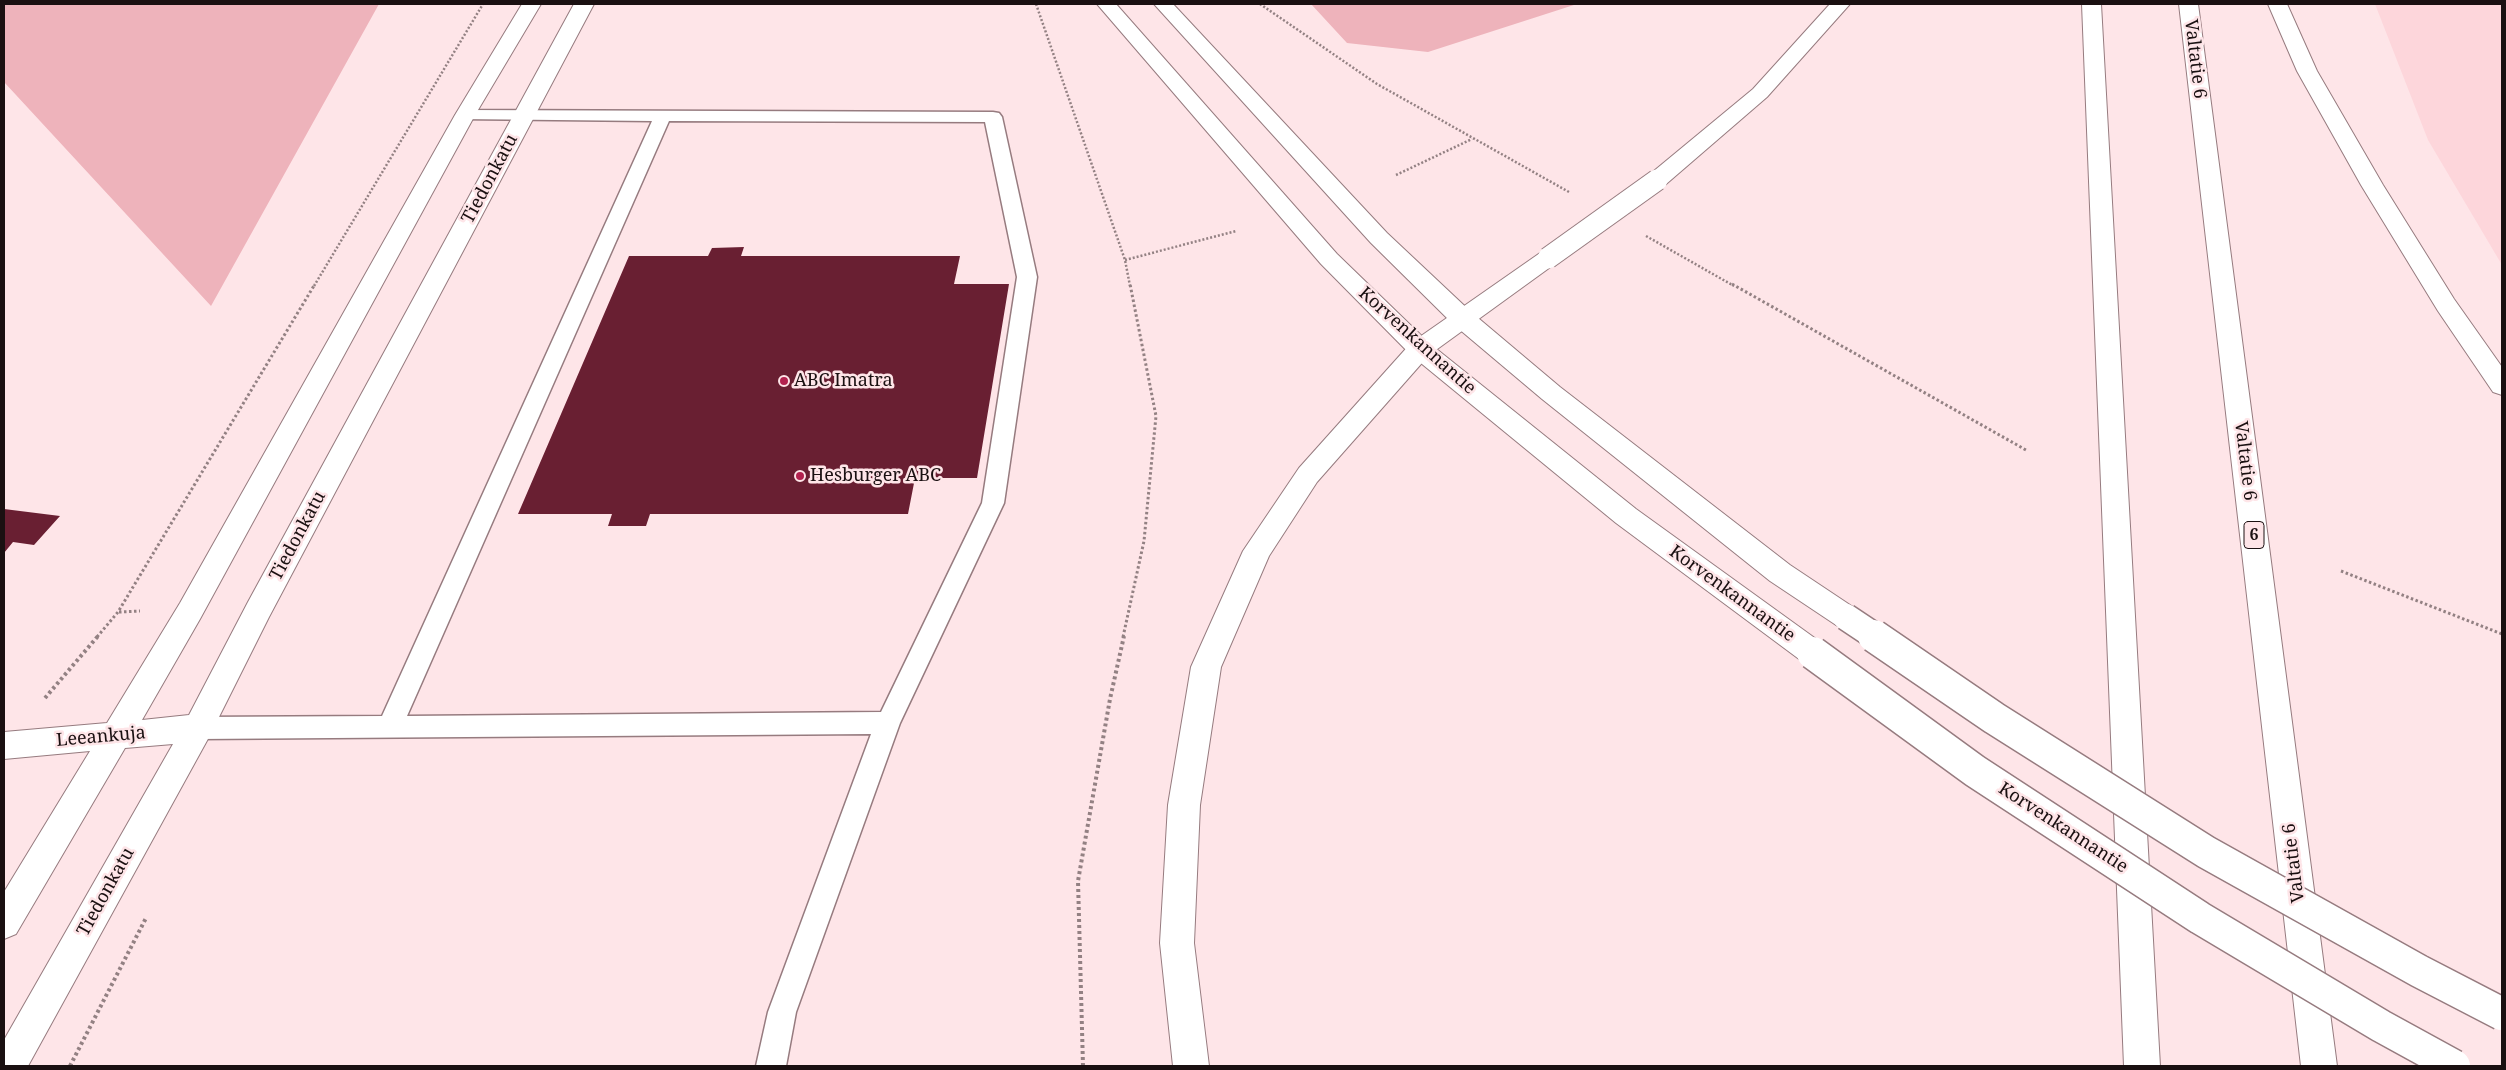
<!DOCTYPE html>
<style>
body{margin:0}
#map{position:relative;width:2506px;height:1070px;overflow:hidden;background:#fee5e8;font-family:"Noto Serif",serif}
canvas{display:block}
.frame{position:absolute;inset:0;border:5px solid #1a1011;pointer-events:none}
</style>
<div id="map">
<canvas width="2506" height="1070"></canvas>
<div class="frame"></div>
</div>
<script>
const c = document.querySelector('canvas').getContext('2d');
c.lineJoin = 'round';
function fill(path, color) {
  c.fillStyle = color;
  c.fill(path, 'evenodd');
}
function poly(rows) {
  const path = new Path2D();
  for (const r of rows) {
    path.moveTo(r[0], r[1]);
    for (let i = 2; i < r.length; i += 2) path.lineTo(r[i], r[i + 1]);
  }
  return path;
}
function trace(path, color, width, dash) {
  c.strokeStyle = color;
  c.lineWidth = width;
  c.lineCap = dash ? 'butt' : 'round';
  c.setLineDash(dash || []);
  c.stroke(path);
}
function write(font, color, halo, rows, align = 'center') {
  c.font = font + ' "Noto Serif",serif';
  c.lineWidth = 5;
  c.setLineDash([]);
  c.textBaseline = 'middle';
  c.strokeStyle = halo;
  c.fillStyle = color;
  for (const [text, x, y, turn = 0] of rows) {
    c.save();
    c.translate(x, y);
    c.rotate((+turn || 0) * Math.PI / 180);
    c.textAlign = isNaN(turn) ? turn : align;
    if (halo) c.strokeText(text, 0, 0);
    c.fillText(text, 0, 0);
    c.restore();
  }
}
fill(poly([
 [2375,4,2502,4,2502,265,2428,140]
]), '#fdd6db');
fill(poly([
 [4,4,379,4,211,306,4,82],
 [1311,4,1577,4,1428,52,1347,43]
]), '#eeb3bb');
fill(poly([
 [744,247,741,256,960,256,954,284,1009,284,977,478,915,478,908,514,650,514,646,526,608,526,612,514,518,514,629,256,708,256,712,248],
 [4,509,60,516,34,545,13,542,4,553]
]), '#691f32');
const service = poly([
 [465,110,993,112,999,113,1002,117,1037,277,1004,503,900,723,796,1012,786,1066,756,1066,768,1012,871,734,198,739,189,736,186,728,189,720,198,717,382,716,652,121,459,119,456,115,459,111,465,110],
 [669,121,985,122,1017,277,982,503,881,712,407,716,669,121]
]);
const minor = poly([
 [522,4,541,4,475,115,200,619,142,720,189,715,248,602,574,4,594,4,269,617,209,737,28,1066,4,1066,4,1040,173,744,125,748,16,934,4,939,4,892,90,751,4,759,4,732,107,723,180,603,455,115,522,4]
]);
const secondary = poly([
 [1097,4,1116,4,1337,254,1429,343,1636,509,1823,644,1828,653,1823,662,1813,665,1803,662,1616,523,1411,355,1321,264,1097,4],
 [1154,4,1173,4,1387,233,1471,312,1560,387,1790,565,1856,609,1860,617,1856,625,1846,629,1836,625,1770,581,1542,399,1453,324,1371,243,1154,4]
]);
const trunk = poly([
 [1830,4,1850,4,1767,97,1665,185,1657,187,1649,185,1646,180,1649,175,1753,89,1830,4],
 [2082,4,2101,4,2160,1066,2124,1066,2082,4],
 [2179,4,2198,4,2337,1066,2301,1066,2179,4],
 [2268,4,2287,4,2317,71,2383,185,2454,299,2502,367,2502,395,2493,392,2438,311,2361,185,2297,71,2268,4],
 [1548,250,1556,253,1560,258,1556,263,1429,355,1317,482,1269,556,1221,667,1200,805,1194,943,1209,1066,1173,1066,1160,943,1168,805,1191,667,1243,551,1299,468,1411,343,1540,253,1548,250]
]);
trace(service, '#967b7f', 3);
trace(minor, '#967b7f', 2);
trace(secondary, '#967b7f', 2);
trace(trunk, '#967b7f', 2);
trace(poly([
 [1036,4,1125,260,1130,286],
 [1260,4,1377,84,1569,192],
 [1396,175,1472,139],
 [1646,236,1734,286],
 [1125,260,1236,231],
 [314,286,483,4]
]), '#938183', 2.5, [2, 2]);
trace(poly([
 [1732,284,2026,450],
 [2341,571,2502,634],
 [119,612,140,611],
 [97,637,118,612,315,284],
 [1123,637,1144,541,1156,416,1130,284]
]), '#938183', 3, [2.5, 2.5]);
trace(poly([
 [45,698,98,636],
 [70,1066,146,918],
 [1083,1066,1078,881,1110,699,1124,636]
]), '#938183', 4, [3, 3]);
fill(service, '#fff');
fill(minor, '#fff');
fill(secondary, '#fff');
fill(trunk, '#fff');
const secondaryBridgeFar1 = poly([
 [1846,617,1876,637]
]);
const secondaryBridge = poly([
 [1874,636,1994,718,2206,852,2419,971,2502,1014],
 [1813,653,1975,771,2200,918,2381,1026,2454,1066]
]);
const trunkBridge = poly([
 [1548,258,1657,180]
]);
trace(secondaryBridgeFar1, '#967b7f', 29, []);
trace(secondaryBridge, '#967b7f', 35, []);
trace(trunkBridge, '#967b7f', 23, []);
trace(secondaryBridgeFar1, '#fff', 26);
trace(secondaryBridge, '#fff', 32);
trace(trunkBridge, '#fff', 21);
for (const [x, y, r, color] of [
 [784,381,5,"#b2214e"],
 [800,476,5,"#b2214e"]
]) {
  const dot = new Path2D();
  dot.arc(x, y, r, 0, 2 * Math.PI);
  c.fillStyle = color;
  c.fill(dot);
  trace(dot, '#fee5e8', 2);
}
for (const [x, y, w] of [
 [2254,535,20]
]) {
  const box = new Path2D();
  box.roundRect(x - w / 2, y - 13.5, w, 27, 4);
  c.fillStyle = '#fee5e8';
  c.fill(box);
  trace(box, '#1a1011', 1);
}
write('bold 16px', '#1a1011', null, [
 ["6",2254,535]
]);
write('18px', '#1a1011', '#fee5e8', [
 ["Valtatie 6",2195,59,83],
 ["Tiedonkatu",490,179,-62],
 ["Korvenkannantie",1417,341,42],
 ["Valtatie 6",2245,461,83],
 ["Tiedonkatu",298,536,-62],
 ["Korvenkannantie",1732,594,36],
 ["Leeankuja",101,737,-5],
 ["Korvenkannantie",2063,828,33],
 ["Valtatie 6",2294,863,-97],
 ["Tiedonkatu",106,892,-61]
]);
write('18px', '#1a1011', '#fee5e8', [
 ["ABC Imatra",794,381],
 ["Hesburger ABC",810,476]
], 'left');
</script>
